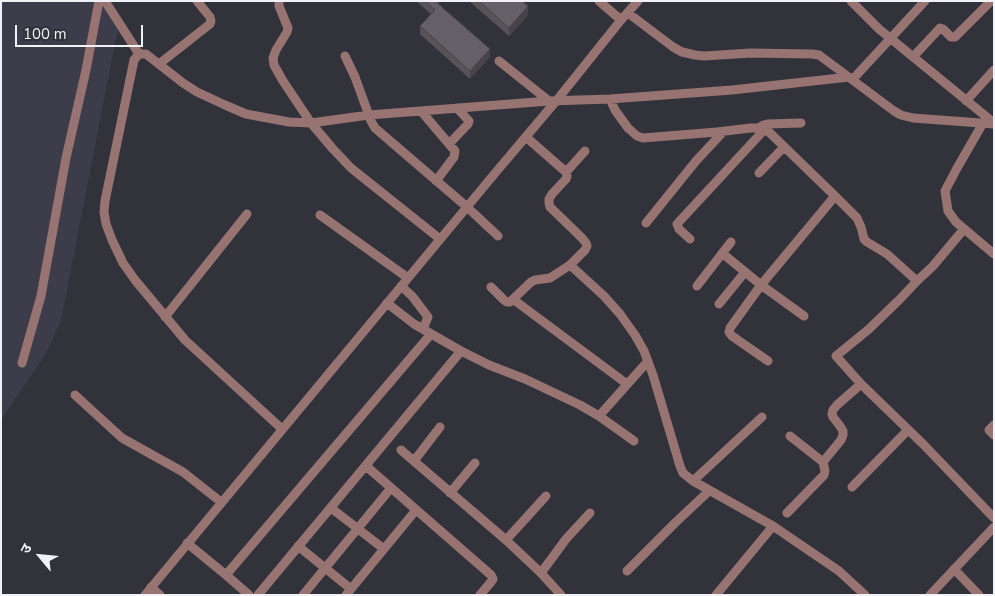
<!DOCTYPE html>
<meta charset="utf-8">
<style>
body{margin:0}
#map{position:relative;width:995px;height:596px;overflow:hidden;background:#32323a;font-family:"Nunito Sans","Noto Sans Devanagari",sans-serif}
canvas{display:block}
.frame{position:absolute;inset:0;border:2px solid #f1f2f7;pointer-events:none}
.north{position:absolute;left:15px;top:531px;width:50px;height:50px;-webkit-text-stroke:4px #32323a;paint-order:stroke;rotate:298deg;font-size:14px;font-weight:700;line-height:20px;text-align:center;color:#f1f2f7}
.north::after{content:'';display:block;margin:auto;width:18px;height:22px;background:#f1f2f7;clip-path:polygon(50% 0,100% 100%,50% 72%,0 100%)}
.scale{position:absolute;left:15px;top:25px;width:128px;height:22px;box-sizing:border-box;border:2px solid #f1f2f7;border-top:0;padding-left:6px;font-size:15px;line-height:18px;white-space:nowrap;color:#f1f2f7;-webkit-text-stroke:4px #32323a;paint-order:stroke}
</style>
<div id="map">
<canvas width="995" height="596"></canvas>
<div class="frame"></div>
<div class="north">उ</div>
<div class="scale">100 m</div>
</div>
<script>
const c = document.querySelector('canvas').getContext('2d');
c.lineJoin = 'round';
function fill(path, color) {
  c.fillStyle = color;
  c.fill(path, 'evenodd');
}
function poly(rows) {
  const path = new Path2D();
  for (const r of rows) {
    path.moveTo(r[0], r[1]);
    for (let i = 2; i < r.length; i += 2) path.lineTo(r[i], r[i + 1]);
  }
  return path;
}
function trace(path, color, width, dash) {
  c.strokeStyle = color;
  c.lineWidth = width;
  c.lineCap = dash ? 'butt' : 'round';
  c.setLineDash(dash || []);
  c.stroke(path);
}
fill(poly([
 [1,1,109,1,120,18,61,321,46,354,1,420]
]), '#3c3c4a');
trace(poly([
 [105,1,139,54],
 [279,1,279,6,288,28,287,32,276,50,273,58,274,65,283,81,311,123,333,149,351,168,440,239],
 [599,1,621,20],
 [851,1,879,29,994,123],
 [628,13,673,47,682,52,695,55,704,56,751,53,812,54,819,55,894,111,901,115,913,118,994,124],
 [345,56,355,77,371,121,375,128,467,207,498,236],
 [913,57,940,28,943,29,951,37,955,37,991,1],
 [499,61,549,101],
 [159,64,210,24,211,21,210,17,197,1],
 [853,79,925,1],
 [610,99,615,110,628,128,637,136,643,138,717,132,751,128,759,128,769,132,835,196,857,218,861,227,864,239,867,242,887,254,917,281,900,299,869,329,836,356,861,384,924,445,994,518],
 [966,101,994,70],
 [421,111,455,151,454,157,436,181],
 [983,123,956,170,945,191,948,211,956,222,994,254],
 [759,128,763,125,767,124,801,123],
 [449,144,468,124,469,121,457,108],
 [566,172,585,151],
 [759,173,784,147],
 [320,215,408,278],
 [646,223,696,161,723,132],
 [690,239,679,229,677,224,764,130],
 [722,253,761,285,804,316],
 [570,265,604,296,620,314,635,335,644,351,653,375,680,466,683,473,693,481,773,526,792,539,839,571,865,595],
 [917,281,933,266,964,229],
 [401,286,412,296,428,317,423,329],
 [697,286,731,242],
 [491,287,504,300,507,302,510,302,531,282,535,280,550,278,570,265,585,250,587,246,586,243,582,238,550,207,549,203,549,199,552,194,566,179,567,176,566,172,526,137],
 [514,300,627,384],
 [387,303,414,324,461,351,489,365,525,379,580,405,599,416,634,441],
 [719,304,745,272],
 [165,317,247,214],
 [768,361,732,336,729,332,730,328,761,285,835,196],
 [22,363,41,296,66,158,86,70,99,1],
 [75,395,122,438,183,472,221,502],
 [599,416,648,361],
 [994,425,989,430,994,435],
 [282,429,185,340,135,280,123,263,112,240,106,224,104,212,105,201,134,60,139,54,146,54,183,83,197,92,225,105,246,114,289,122,311,123,369,115,549,101,610,99,732,90,849,77],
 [790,436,823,462],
 [401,450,506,540,541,573,561,595],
 [414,461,440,427],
 [366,466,491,575,493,579,491,582,480,595],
 [693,481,762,417],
 [852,487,908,430],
 [450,493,475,463],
 [331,508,384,549],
 [787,513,824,475,825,471,823,462,841,440,843,435,843,431,840,426,833,417,832,414,833,410,837,405,861,384],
 [506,540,546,496],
 [187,543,226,575,249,595],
 [298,546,351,589],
 [954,569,979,595],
 [627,571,676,522,709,491],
 [541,573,566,539,590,513],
 [226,575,431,334],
 [151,587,160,595],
 [145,595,496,172,557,100,621,20,638,1],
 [258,595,461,351],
 [303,595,391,488],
 [346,595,416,510],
 [716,595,773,526],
 [930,595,994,527]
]), '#977372', 9);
fill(poly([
 [416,1,441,1,438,4,490,57,470,79,420,34,420,26,431,14],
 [469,1,522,1,528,15,509,36]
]), '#575359');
fill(poly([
 [528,6,528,15,509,36,509,28],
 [490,49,490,57,470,79,470,71]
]), '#474349');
const building = poly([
 [425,1,435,1,490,49,470,71,420,26,435,10,425,1],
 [479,1,522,1,528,6,509,28,479,1]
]);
fill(building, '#656068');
trace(building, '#474349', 1);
</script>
